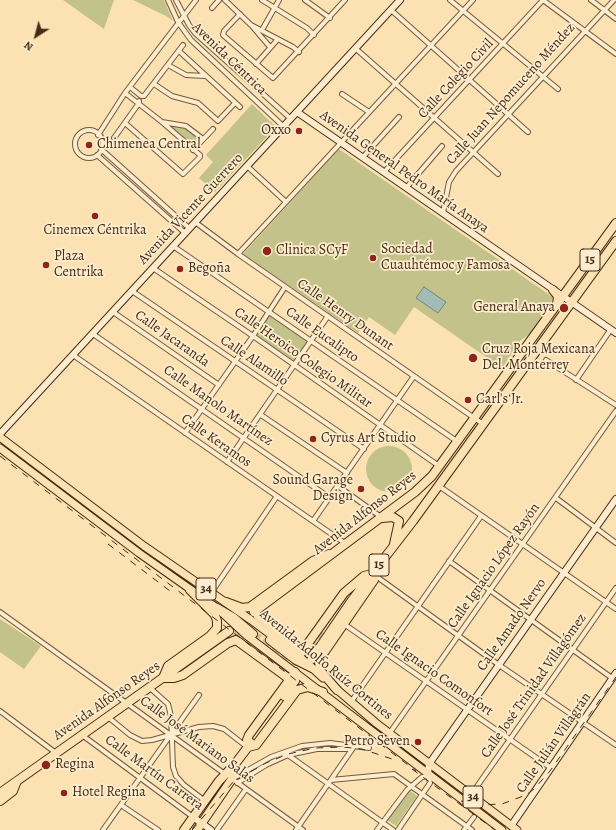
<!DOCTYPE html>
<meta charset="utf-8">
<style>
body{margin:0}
#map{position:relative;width:616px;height:830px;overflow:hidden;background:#fce2b3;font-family:Alegreya,serif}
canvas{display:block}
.north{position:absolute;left:16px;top:16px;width:40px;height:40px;-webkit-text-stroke:3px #fdecce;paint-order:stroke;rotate:216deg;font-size:11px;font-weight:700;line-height:16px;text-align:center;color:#452b14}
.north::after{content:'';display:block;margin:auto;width:14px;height:18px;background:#452b14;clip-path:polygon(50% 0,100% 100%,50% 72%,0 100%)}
</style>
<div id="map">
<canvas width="616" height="830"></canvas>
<div class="north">N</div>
</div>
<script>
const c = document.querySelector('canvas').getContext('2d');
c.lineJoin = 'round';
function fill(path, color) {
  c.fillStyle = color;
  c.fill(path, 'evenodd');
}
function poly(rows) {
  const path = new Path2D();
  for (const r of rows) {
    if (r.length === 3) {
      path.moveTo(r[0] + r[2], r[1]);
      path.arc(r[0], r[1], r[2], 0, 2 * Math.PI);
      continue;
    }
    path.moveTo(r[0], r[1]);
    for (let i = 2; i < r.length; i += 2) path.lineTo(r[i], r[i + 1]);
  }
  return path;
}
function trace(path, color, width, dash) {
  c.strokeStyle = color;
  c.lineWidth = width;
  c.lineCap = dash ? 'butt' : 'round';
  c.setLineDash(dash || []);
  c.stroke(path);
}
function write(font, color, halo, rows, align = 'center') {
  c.font = font + ' Alegreya,serif';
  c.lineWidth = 3.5;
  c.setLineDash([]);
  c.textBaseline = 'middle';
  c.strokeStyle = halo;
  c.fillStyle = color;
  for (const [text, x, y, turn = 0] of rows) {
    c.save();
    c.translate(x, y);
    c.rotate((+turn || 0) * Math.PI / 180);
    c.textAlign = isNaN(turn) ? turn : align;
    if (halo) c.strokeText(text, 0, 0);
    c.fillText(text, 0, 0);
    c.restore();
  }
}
fill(poly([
 [63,0,114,0,104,29],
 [133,0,164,0,173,21,166,16],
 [252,104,276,127,215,192,199,178,213,162,206,155],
 [173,126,186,128,199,141,193,147,171,128],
 [339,149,554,298,530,334,521,340,502,368,414,307,395,335,369,317,358,333,243,254],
 [270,314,309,341,294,363,256,336],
 [389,469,23],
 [0,619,41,646,24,669,0,652],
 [409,790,417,796,396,826,387,820]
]), '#c2c28a');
const water = poly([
 [424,287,446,302,438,313,416,298,424,287]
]);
fill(water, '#a2bcb6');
trace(water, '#7d8275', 1);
trace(poly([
 [233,634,247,628],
 [253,634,292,661,296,662,305,656,325,629]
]), '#d7bd93', 8, [8, 4]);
const street = poly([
 [168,0,178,22,191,40,284,127],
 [176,0,189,25,195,33,291,119],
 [225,0,251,25,293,47,299,52],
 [262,0,307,28,314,35],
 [305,0,330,18],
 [450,0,558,89],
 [543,0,616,54],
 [591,0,616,19],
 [212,8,219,0],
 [391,10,528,132],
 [240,14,224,31,223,35,273,78,345,0],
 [252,26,270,47],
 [262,30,279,0],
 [355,48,498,174],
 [179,51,240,107],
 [256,64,278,39],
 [168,65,186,75,205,76],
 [154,84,172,96,198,103,218,121,235,103],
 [130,87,141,96,144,96,183,45],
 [342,94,369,112],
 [162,122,186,126,203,139],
 [125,123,183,174,200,157,200,155,162,122,125,93],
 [89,144,14],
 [98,135,125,93,196,0],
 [114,138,139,103,139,101],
 [101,149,189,228],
 [193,150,213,129],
 [97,155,185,233],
 [363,157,399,117],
 [247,166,286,202],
 [384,172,543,0],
 [406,188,442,146],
 [443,213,449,182,456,171,614,0],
 [195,222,238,254,483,424],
 [173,246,458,442],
 [238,254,473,0],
 [153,268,253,336,439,466],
 [132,291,364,449],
 [113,312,219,385],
 [93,334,330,498],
 [73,355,346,544],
 [546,360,616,405],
 [576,380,611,329],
 [261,415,347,473],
 [185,433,253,336,285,287],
 [227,462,328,316],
 [338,486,381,517],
 [439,486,616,609],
 [556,498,616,543],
 [313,521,414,376],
 [449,561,612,678],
 [373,574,499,665,616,745],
 [211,593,277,496],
 [0,612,225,774],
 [344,624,551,768],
 [150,688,168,704,171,716,173,767,176,776,184,785,205,801],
 [351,702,481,516],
 [0,711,56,753],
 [108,717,130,735,142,741,152,740,199,727,213,726,224,729,247,747],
 [389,734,616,411],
 [82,735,193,817],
 [288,755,393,830],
 [231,778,303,830],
 [232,779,271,757,302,746,330,743,369,748],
 [331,780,394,774,472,830],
 [237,783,266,765,288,755,317,749,352,749],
 [471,795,616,588],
 [121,805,158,830],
 [103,830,199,695],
 [217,830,246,789],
 [296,830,353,748],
 [377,830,407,790,422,777,428,776],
 [398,830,430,783,428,775],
 [464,830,474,817]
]);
const secondary = poly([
 [297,112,616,333],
 [0,434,400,0],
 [428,774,429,764,616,499],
 [193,817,211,830],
 [511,826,616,673]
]);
const primary = poly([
 [0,437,144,546,251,620,299,656,323,678],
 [0,448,139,553,217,608,246,635,502,830],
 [334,687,376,723,517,830]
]);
const highway = poly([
 [553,290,558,296,557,305],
 [382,518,393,517,399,521,394,544],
 [226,602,242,608,250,607,313,561,329,554],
 [217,608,234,618,253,634],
 [254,612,415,492,432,476,616,223],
 [258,616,303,651],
 [270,640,296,660,312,668],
 [299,656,344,593,364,576,372,574,374,580,319,660,320,670,337,690],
 [311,660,352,600,413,521,616,241],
 [295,672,249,735,247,740,248,747,256,745,297,690,308,687,323,692],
 [163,678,174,678,183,675,228,643,236,640,288,678],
 [163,678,168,666,210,636,217,628,217,621,215,615,190,590],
 [284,696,295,681],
 [0,793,229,631],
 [0,801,13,791,17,781],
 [184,830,219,781,235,764,251,743],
 [197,830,232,779,235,764]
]);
trace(street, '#73593c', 6);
trace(secondary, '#452b14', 8);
trace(primary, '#452b14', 9);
trace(highway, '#452b14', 10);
trace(street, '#fdecce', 4);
trace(secondary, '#fdecce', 6);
trace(primary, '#fce2b3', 7);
trace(highway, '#fce2b3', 8);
trace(poly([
 [0,456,416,771],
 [108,544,170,591],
 [412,769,495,830],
 [461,801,478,805,502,804,526,795,534,789,550,771,616,677],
 [192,830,234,781,266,763,288,754,315,748,343,747,362,749,398,761]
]), '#452b14', 1, [7, 7]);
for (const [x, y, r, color] of [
 [299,131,4,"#8f2418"],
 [89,145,4,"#8f2418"],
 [95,216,4,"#8f2418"],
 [267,251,5,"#8f2418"],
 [373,258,4,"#8f2418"],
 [46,265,4,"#8f2418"],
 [180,269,4,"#8f2418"],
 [564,308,5,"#8f2418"],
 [473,358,5,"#8f2418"],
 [468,400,4,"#8f2418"],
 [313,439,4,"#8f2418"],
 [361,489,4,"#8f2418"],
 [418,742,4,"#8f2418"],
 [46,765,5,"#8f2418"],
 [64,793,4,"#8f2418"]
]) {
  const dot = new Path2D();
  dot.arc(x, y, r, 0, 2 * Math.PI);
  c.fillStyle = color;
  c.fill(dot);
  trace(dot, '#fdecce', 1.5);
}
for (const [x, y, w] of [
 [590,260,20],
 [379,565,20],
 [206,589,20],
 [473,797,20]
]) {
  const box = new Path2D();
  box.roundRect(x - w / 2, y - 11, w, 22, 3);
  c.fillStyle = '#fdecce';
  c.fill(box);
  trace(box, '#452b14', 1);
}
write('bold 13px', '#452b14', null, [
 ["15",590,260],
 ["15",379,565],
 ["34",206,589],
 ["34",473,797]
]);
write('14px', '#452b14', '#fdecce', [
 ["Avenida Céntrica",229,59,44],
 ["Calle Colegio Civil",456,79,-47],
 ["Calle Juan Nepomuceno Méndez",511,94,-48],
 ["Avenida General Pedro María Anaya",404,172,35],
 ["Avenida Vicente Guerrero",191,209,-47],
 ["Calle Henry Dunant",345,315,35],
 ["Calle Eucalipto",322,335,35],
 ["Calle Jacaranda",172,339,35],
 ["Calle Heroico Colegio Militar",303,358,35],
 ["Calle Alamillo",254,361,34],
 ["Calle Manolo Martínez",218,406,35],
 ["Calle Keramos",216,441,35],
 ["Avenida Alfonso Reyes",365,513,-38],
 ["Calle Ignacio López Rayón",494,566,-55],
 ["Calle Amado Nervo",512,625,-55],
 ["Avenida Adolfo Ruíz Cortines",326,665,39],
 ["Calle Ignacio Comonfort",434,673,35],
 ["Calle José Trinidad Villagómez",534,686,-55],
 ["Avenida Alfonso Reyes",107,701,-35],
 ["Calle José Mariano Salas",197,740,36],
 ["Calle Julián Villagrán",554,743,-55],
 ["Calle Martín Carrera",154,773,36]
]);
write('14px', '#452b14', '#fdecce', [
 ["Oxxo",291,131,"right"],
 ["Chimenea Central",97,145],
 ["Cinemex Céntrika",95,231,"center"],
 ["Sociedad",381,250],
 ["Cuauhtémoc y Famosa",381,266],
 ["Clinica SCyF",276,251],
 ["Plaza",54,257],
 ["Centrika",54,273],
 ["Begoña",188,269],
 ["General Anaya",555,308,"right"],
 ["Cruz Roja Mexicana",482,350],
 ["Del. Monterrey",482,366],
 ["Carl's Jr.",476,400],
 ["Cyrus Art Studio",321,439],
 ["Sound Garage",353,481,"right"],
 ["Design",353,497,"right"],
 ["Petro Seven",410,742,"right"],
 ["Regina",55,765],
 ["Hotel Regina",72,793]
], 'left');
</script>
